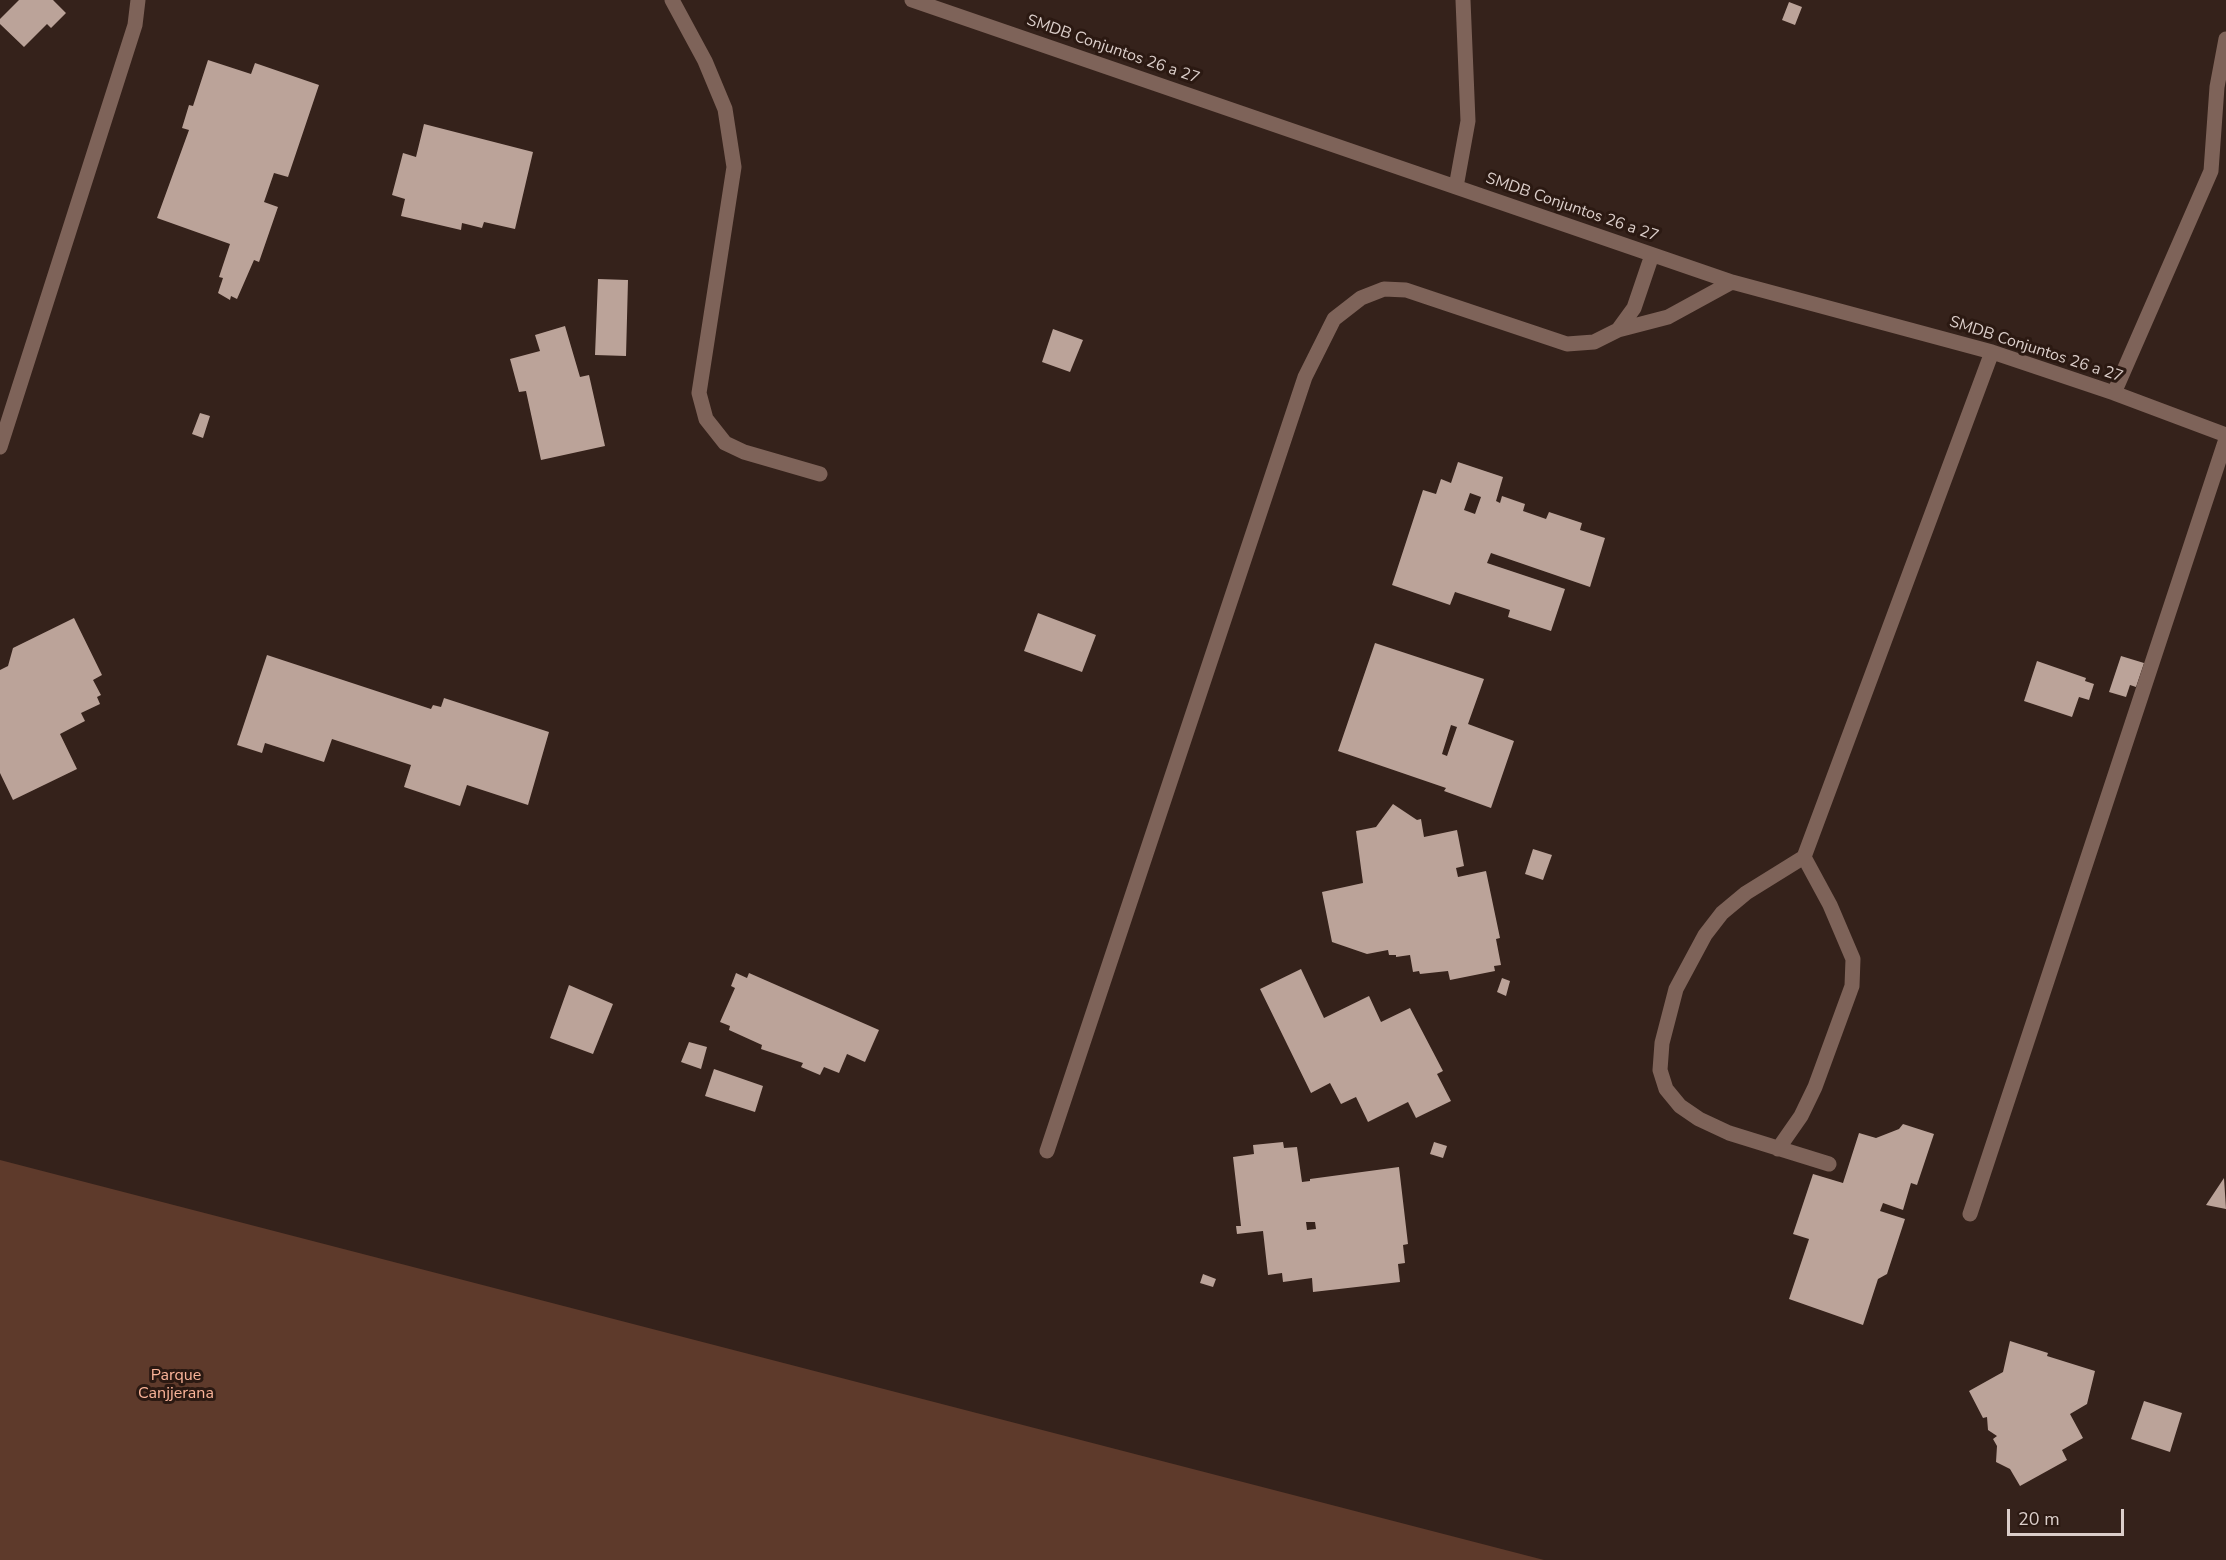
<!DOCTYPE html>
<style>
body{margin:0}
#map{position:relative;width:2226px;height:1560px;overflow:hidden;background:#35221b;font-family:"Nunito Sans",sans-serif}
canvas{display:block}
.scale{position:absolute;left:2007px;top:1509px;width:117px;height:27px;box-sizing:border-box;border:3px solid #dbceca;border-top:0;padding-left:8px;font-size:18px;line-height:21px;white-space:nowrap;color:#dbceca;-webkit-text-stroke:4px #2b1912;paint-order:stroke}
</style>
<div id="map">
<canvas width="2226" height="1560"></canvas>
<div class="scale">20 m</div>
</div>
<script>
const c = document.querySelector('canvas').getContext('2d');
c.lineJoin = 'round';
function fill(path, color) {
  c.fillStyle = color;
  c.fill(path, 'evenodd');
}
function poly(rows) {
  const path = new Path2D();
  for (const r of rows) {
    path.moveTo(r[0], r[1]);
    for (let i = 2; i < r.length; i += 2) path.lineTo(r[i], r[i + 1]);
  }
  return path;
}
function trace(path, color, width, dash) {
  c.strokeStyle = color;
  c.lineWidth = width;
  c.lineCap = dash ? 'butt' : 'round';
  c.setLineDash(dash || []);
  c.stroke(path);
}
function write(font, color, halo, rows, align = 'center') {
  c.font = font + ' "Nunito Sans",sans-serif';
  c.lineWidth = 6;
  c.setLineDash([]);
  c.textBaseline = 'middle';
  c.strokeStyle = halo;
  c.fillStyle = color;
  for (const [text, x, y, turn = 0] of rows) {
    c.save();
    c.translate(x, y);
    c.rotate((+turn || 0) * Math.PI / 180);
    c.textAlign = isNaN(turn) ? turn : align;
    if (halo) c.strokeText(text, 0, 0);
    c.fillText(text, 0, 0);
    c.restore();
  }
}
fill(poly([
 [0,1160,1544,1560,0,1560]
]), '#5e3a2b');
fill(poly([
 [19,0,53,0,66,13,51,28,47,24,24,47,0,24,0,19],
 [1789,2,1802,7,1795,25,1782,20],
 [208,60,251,74,255,63,319,85,288,177,274,173,264,202,278,207,259,262,254,260,237,299,231,296,230,300,218,293,223,278,219,277,230,244,157,218,189,130,182,128,189,105,193,106],
 [424,124,533,152,515,229,484,222,482,228,462,223,461,230,401,216,405,199,392,195,403,153,416,157],
 [598,279,628,280,626,356,595,355],
 [565,326,580,377,589,375,605,446,541,460,526,391,519,392,510,359,540,351,535,335],
 [1053,329,1083,340,1070,372,1042,362],
 [200,413,210,416,203,438,192,434],
 [1458,462,1503,477,1496,501,1500,503,1502,496,1525,504,1523,511,1546,519,1549,512,1582,523,1580,530,1605,538,1590,587,1491,553,1487,563,1565,589,1551,631,1508,617,1510,610,1455,592,1450,605,1392,585,1423,490,1436,494,1441,479,1451,483],
 [1470,493,1481,497,1475,514,1464,510],
 [1038,613,1096,635,1082,672,1024,651],
 [74,618,102,675,93,680,101,695,97,697,100,704,81,713,85,721,60,734,77,769,13,800,0,773,0,670,8,666,13,648],
 [1375,643,1484,679,1468,724,1514,741,1491,808,1444,791,1446,788,1338,751],
 [1451,725,1457,727,1447,756,1442,754],
 [267,655,431,709,433,705,441,707,444,698,549,732,528,805,467,785,460,806,404,787,411,765,332,739,324,762,265,743,262,753,237,745],
 [2121,656,2144,663,2136,687,2130,685,2126,697,2109,692],
 [2037,661,2086,678,2085,681,2094,684,2089,700,2079,697,2072,717,2024,701],
 [1393,804,1417,820,1421,819,1424,837,1457,830,1464,866,1456,868,1458,877,1486,871,1500,938,1496,939,1501,965,1494,966,1495,971,1450,980,1448,971,1420,974,1419,971,1413,972,1410,955,1396,957,1396,955,1389,955,1388,950,1367,954,1332,942,1322,892,1363,883,1356,831,1376,827],
 [1533,849,1552,855,1543,880,1525,874],
 [1301,969,1324,1018,1369,996,1381,1022,1410,1008,1443,1071,1437,1074,1451,1101,1416,1118,1408,1102,1368,1122,1356,1097,1341,1104,1330,1083,1311,1093,1260,989],
 [736,973,747,978,749,973,879,1030,865,1062,847,1054,839,1073,824,1067,820,1075,801,1067,803,1063,761,1049,762,1045,729,1030,730,1026,720,1022,735,988,731,986],
 [1502,978,1510,981,1506,996,1497,992],
 [569,985,613,1004,593,1054,550,1038],
 [689,1042,707,1047,701,1069,681,1062],
 [714,1069,763,1086,755,1112,705,1096],
 [1903,1124,1934,1134,1917,1185,1911,1183,1903,1210,1883,1203,1880,1211,1905,1219,1887,1274,1878,1279,1863,1325,1789,1299,1809,1239,1793,1234,1813,1174,1843,1183,1859,1133,1876,1138,1899,1129],
 [1283,1142,1284,1148,1297,1147,1302,1182,1310,1181,1310,1179,1399,1167,1408,1244,1403,1245,1405,1263,1398,1264,1400,1282,1313,1292,1312,1278,1283,1282,1282,1273,1268,1275,1263,1231,1237,1234,1236,1226,1241,1226,1233,1157,1254,1154,1253,1145],
 [1306,1222,1315,1222,1316,1229,1307,1230],
 [1434,1142,1447,1146,1443,1158,1430,1154],
 [2224,1178,2226,1209,2206,1205],
 [1203,1274,1216,1279,1213,1287,1200,1283],
 [2010,1341,2048,1353,2047,1356,2095,1371,2087,1404,2070,1414,2083,1438,2062,1450,2067,1460,2020,1486,2010,1469,1996,1462,1997,1446,1993,1439,1997,1436,1988,1430,1987,1417,1983,1418,1969,1391,2003,1372],
 [2144,1401,2182,1413,2170,1452,2131,1439]
]), '#bba399');
trace(poly([
 [672,0,705,61,725,109,734,167,699,393,706,419,725,443,744,452,820,474],
 [912,0,1732,282,1992,352,2114,393,2226,435],
 [1456,187,1468,121,1463,0],
 [1618,330,1668,317,1732,282],
 [2114,393,2211,171,2217,87,2226,39],
 [0,447,135,25,138,0],
 [1778,1149,1801,1116,1815,1087,1852,986,1853,959,1830,905,1804,857],
 [1047,1151,1305,377,1334,319,1361,298,1384,289,1406,290,1567,344,1594,342,1618,330,1634,308,1652,255],
 [1829,1164,1729,1133,1699,1119,1680,1106,1666,1089,1660,1070,1662,1043,1676,989,1705,935,1722,913,1746,893,1804,857,1992,352],
 [1970,1214,2226,439]
]), '#7e6359', 15);
write('16px', '#dbceca', '#2b1912', [
 ["SMDB Conjuntos 26 a 27",1113,50,19],
 ["SMDB Conjuntos 26 a 27",1572,208,19],
 ["SMDB Conjuntos 26 a 27",2036,350,18]
]);
write('16px', '#fbb499', '#2b1912', [
 ["Parque",176,1376],
 ["Canjjerana",176,1394]
]);
</script>
